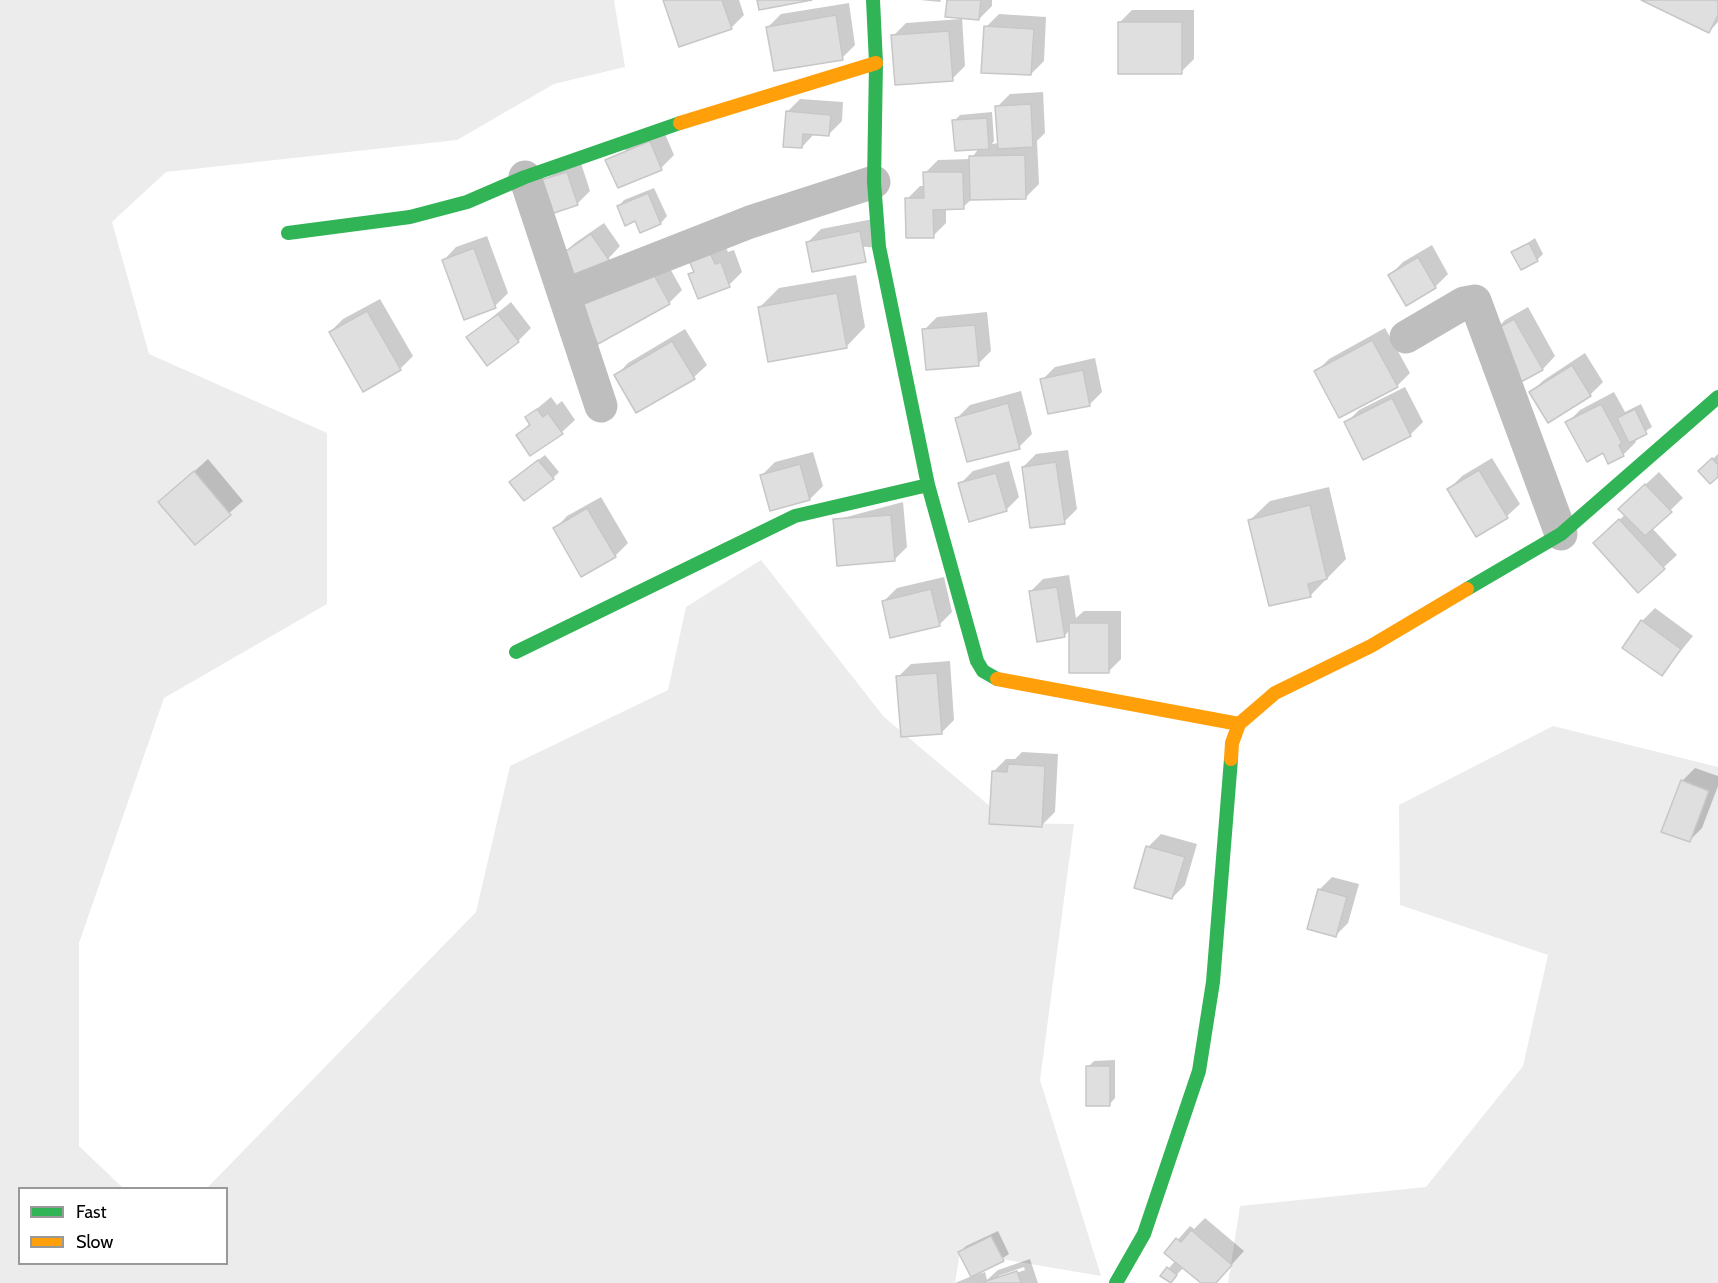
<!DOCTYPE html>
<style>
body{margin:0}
#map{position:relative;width:1718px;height:1283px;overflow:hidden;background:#fff;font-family:Cabin,sans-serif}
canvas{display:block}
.legend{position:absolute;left:18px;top:1187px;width:210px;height:78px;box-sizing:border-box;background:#fff;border:2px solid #999;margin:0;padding:8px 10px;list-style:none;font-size:18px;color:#000}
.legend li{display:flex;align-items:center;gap:12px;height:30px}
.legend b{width:30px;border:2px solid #999}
</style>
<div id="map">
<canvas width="1718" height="1283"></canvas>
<ul class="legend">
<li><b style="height:8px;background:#30b455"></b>Fast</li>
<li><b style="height:8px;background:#ff9f0a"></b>Slow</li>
</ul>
</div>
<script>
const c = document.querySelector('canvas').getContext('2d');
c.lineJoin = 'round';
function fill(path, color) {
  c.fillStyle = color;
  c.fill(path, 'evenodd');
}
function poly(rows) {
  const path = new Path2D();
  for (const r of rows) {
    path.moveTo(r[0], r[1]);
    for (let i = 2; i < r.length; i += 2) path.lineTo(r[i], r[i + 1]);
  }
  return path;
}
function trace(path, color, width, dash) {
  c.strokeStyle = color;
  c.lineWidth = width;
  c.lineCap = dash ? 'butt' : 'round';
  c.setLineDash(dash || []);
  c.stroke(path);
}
fill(poly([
 [0,0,614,0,625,67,554,84,457,140,166,172,112,222,149,354,327,433,327,604,164,698,79,943,79,1146,123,1188,20,1188,20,1264,226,1264,226,1188,207,1188,476,912,510,766,668,690,686,607,761,560,884,717,1010,823,1074,824,1040,1080,1101,1276,960,1252,955,1283,0,1283],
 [1553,726,1718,767,1718,1283,1228,1283,1240,1206,1426,1187,1523,1066,1548,955,1400,905,1399,805]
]), '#ececec');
fill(poly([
 [665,0,739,0,744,15,731,28],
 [920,0,941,0,940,2],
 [948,0,992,0,992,6,979,19,962,17,965,66,952,79,893,36,906,23,961,19],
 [1644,0,1718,0,1718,22,1709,32],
 [849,3,855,45,842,58,768,27,781,14],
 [1132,10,1194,10,1194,59,1181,72,1119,23],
 [999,14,1046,17,1044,61,1031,74,986,27],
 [1043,92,1045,133,1037,141,1039,184,1026,197,972,199,963,207,946,208,946,223,933,236,907,199,920,186,925,186,925,173,938,160,971,159,979,148,954,121,960,115,992,112,994,141,992,144,999,143,997,107,1010,94],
 [800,99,843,102,842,121,829,134,815,133,802,147,787,112],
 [663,129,674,155,661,168,620,147],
 [580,160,590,191,577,204,539,182],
 [654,188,667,216,661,223,641,231,636,219,618,207,624,200],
 [873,219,879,248,808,242,821,229],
 [604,223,620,246,608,259,562,255,575,243],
 [487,236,508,293,495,306,444,260,456,247],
 [721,236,728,252,734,250,742,272,729,285,698,297,690,275],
 [1535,238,1543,254,1537,260,1513,253],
 [1432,245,1448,274,1435,287,1390,275,1403,262],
 [662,254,682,290,669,303,599,342],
 [856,275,865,327,846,347,759,308,779,288],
 [380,299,413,356,400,369,330,332,343,319],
 [511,302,531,328,518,341,468,337],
 [1528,307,1555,356,1543,369,1520,381,1493,333,1505,320],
 [987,312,991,351,978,364,924,330,937,317],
 [1385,328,1410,373,1397,386,1316,372,1329,359],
 [685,329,707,365,694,377,616,376,628,363],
 [1585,353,1603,382,1590,395,1531,392,1544,380],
 [1095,358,1102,392,1089,405,1042,380,1055,367],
 [1405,387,1423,422,1410,435,1346,423,1359,410],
 [1021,391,1032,434,1019,447,957,418,970,405],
 [1614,392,1625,412,1641,404,1652,427,1635,438,1636,442,1623,455,1604,451,1567,423,1580,410],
 [551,397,557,405,562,401,575,420,562,432,518,435,530,423,527,417],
 [1068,450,1077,509,1064,522,1023,467,1036,454],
 [813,452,823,486,810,499,762,475,775,462],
 [1718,454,1718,475,1700,471],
 [545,455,559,472,553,478,517,476],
 [1492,458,1520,504,1507,516,1449,489,1462,476],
 [208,459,243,501,195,543,160,502],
 [1009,461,1019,497,1006,510,960,484,973,471],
 [1659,472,1683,498,1652,528,1677,555,1639,590,1608,530,1626,514,1633,496],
 [1329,487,1346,559,1310,596,1250,520,1270,501],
 [601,497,628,543,615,556,555,529,567,516],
 [903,502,907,547,894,560,835,520],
 [1069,575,1076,618,1084,611,1121,611,1121,659,1108,672,1071,629,1064,636,1030,592,1043,579],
 [944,577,952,612,939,625,884,601,897,588],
 [1655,608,1693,636,1662,674,1642,621],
 [950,661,954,720,941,733,898,677,911,664],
 [1022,752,1058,754,1055,812,1042,825,993,772,1006,759,1015,759],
 [1695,768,1718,776,1718,786,1702,828,1689,841,1682,781],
 [1161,834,1197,844,1185,885,1172,898,1148,847],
 [1332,877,1359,884,1348,923,1335,936,1319,890],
 [1115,1060,1115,1098,1109,1105,1088,1067,1094,1061],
 [1205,1218,1244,1251,1215,1283,1203,1283,1184,1267,1170,1282,1162,1276,1176,1260,1166,1253,1190,1226,1194,1229],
 [998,1231,1009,1254,979,1274,985,1272,987,1280,998,1270,1030,1259,1038,1283,955,1283,972,1276,960,1252,966,1246],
 [1024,1267,1025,1270,998,1279,998,1276]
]), '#0003');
const building = poly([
 [663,0,722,0,732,29,679,47,663,0],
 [757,0,812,0,759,10,757,0],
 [947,0,981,0,979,20,945,17,947,0],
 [1641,0,1718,0,1718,15,1709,33,1641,0],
 [836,15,843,60,774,71,766,27,836,15],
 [1118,22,1182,22,1182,74,1118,74,1118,22],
 [984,26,1034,29,1031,75,981,73,984,26],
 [949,31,953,81,895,85,891,35,949,31],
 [1031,104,1033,147,998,149,995,106,1031,104],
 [786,111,831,115,829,136,803,134,802,148,783,147,786,111],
 [987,118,989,149,955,151,952,120,987,118],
 [650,141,662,170,618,188,605,160,650,141],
 [1025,155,1026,199,970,200,969,156,1025,155],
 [567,172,578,205,548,215,537,181,567,172],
 [923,172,963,172,964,209,933,210,934,238,906,238,905,198,924,198,923,172],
 [648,193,661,224,640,233,635,221,625,226,617,206,648,193],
 [860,231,866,262,812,272,806,242,860,231],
 [591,234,609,260,578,281,560,255,591,234],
 [1529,243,1538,261,1521,270,1511,252,1529,243],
 [474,248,496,308,464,320,442,260,474,248],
 [708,248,715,264,721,262,730,287,698,299,688,274,694,272,687,256,708,248],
 [1418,257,1436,288,1406,306,1388,275,1418,257],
 [649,266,670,304,598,344,577,306,649,266],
 [837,293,847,348,768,362,758,307,837,293],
 [367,311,401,370,363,392,329,332,367,311],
 [498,314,519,342,487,366,466,337,498,314],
 [1514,319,1543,370,1519,383,1491,332,1514,319],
 [975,325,979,366,926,370,922,329,975,325],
 [1372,340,1398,387,1339,418,1314,371,1372,340],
 [672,341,695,379,636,413,614,375,672,341],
 [1572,365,1591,396,1548,423,1529,392,1572,365],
 [1083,370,1090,406,1048,414,1040,379,1083,370],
 [1392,398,1411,436,1363,460,1344,422,1392,398],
 [1008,403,1020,449,967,462,955,418,1008,403],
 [1601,404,1622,443,1619,445,1624,456,1608,464,1603,453,1587,462,1565,422,1601,404],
 [537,409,543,417,548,413,563,434,530,456,516,435,530,425,525,417,537,409],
 [1635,409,1647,434,1629,443,1617,418,1635,409],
 [1712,458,1718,465,1718,477,1710,484,1698,471,1712,458],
 [538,460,554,479,524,501,509,482,538,460],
 [1056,462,1065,524,1030,528,1022,467,1056,462],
 [800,464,810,500,770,511,760,475,800,464],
 [1479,470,1508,518,1476,537,1447,489,1479,470],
 [194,471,231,515,195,545,158,502,194,471],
 [996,473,1007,511,969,522,958,483,996,473],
 [1645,484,1672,512,1645,536,1618,509,1645,484],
 [1310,505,1327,579,1308,584,1311,597,1269,606,1248,520,1310,505],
 [587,508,616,557,581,577,553,528,587,508],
 [891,515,895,561,837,566,833,519,891,515],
 [1619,519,1665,569,1638,593,1593,543,1619,519],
 [1057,587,1065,637,1037,642,1029,591,1057,587],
 [931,589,940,626,890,638,882,601,931,589],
 [1641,620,1681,649,1662,676,1622,648,1641,620],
 [1069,623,1109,623,1109,673,1069,673,1069,623],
 [937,673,942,734,901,737,896,676,937,673],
 [1008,764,1045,766,1042,827,989,824,992,771,1007,772,1008,764],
 [1681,780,1709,791,1690,842,1661,832,1681,780],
 [1146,846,1185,857,1172,899,1134,888,1146,846],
 [1318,889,1347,897,1336,937,1307,929,1318,889],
 [1086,1066,1110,1066,1110,1106,1086,1106,1086,1066],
 [1191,1230,1232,1265,1216,1283,1201,1283,1164,1253,1176,1238,1181,1242,1191,1230],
 [991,1236,1004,1261,971,1277,958,1252,991,1236],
 [1167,1267,1177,1275,1171,1283,1160,1276,1167,1267],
 [1017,1271,1021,1283,983,1283,983,1282,1017,1271]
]);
fill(building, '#dfdfdf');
trace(building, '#c7c7c7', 1.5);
trace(poly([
 [525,177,601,406],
 [564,295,750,222,874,182],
 [1406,337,1464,303,1475,301,1561,534]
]), '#bebebe', 33);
trace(poly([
 [873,0,876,63,874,182,879,247,928,485,977,661,983,671,997,679],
 [288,233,410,217,467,202,525,177,680,123],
 [1467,589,1561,534,1718,397],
 [516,652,795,516,928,485],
 [1116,1283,1144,1234,1199,1071,1213,982,1231,759]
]), '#30b455', 14);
trace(poly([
 [680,123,876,63],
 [997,679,1239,724],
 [1231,759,1232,743,1239,724,1275,693,1371,646,1467,589]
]), '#ff9f0a', 14);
</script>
